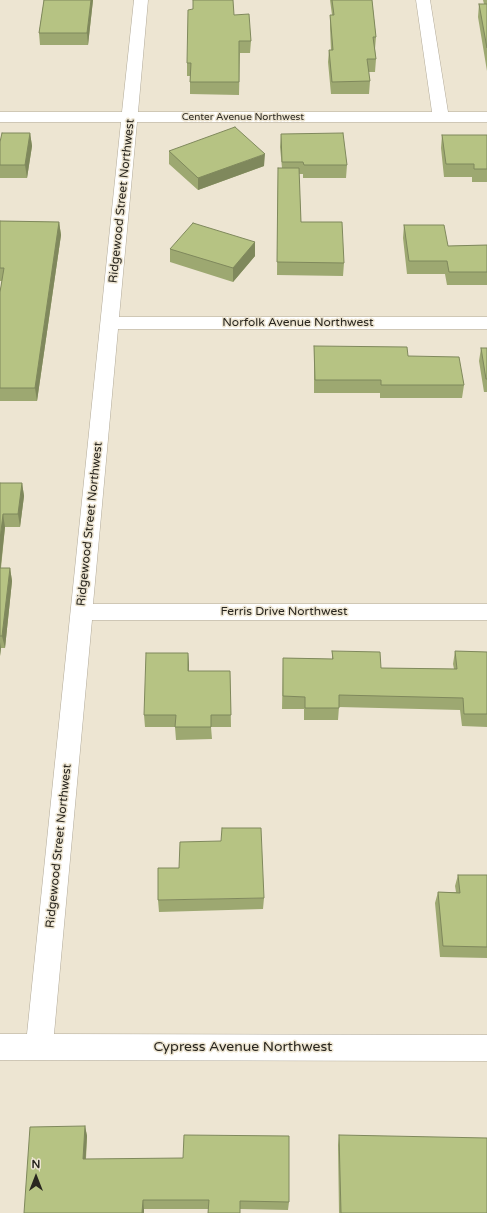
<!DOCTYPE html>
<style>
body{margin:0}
#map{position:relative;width:487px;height:1213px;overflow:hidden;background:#ede5d2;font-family:"Varela Round",sans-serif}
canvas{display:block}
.north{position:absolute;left:16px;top:1157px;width:40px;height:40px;-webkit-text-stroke:3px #ede5d2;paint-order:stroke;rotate:0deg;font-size:11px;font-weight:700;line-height:16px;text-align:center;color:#29261f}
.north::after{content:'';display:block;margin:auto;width:14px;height:18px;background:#29261f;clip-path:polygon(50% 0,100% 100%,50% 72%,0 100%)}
</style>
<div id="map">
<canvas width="487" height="1213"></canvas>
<div class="north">N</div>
</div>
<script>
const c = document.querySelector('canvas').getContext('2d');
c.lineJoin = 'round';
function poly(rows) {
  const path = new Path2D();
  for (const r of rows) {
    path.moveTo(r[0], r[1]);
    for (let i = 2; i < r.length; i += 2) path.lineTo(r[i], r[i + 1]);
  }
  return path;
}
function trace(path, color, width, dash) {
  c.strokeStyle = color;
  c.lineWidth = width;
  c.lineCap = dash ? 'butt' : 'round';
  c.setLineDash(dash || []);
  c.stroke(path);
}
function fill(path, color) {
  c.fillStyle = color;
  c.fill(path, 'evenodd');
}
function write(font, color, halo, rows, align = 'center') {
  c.font = font + ' "Varela Round",sans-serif';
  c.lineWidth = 3;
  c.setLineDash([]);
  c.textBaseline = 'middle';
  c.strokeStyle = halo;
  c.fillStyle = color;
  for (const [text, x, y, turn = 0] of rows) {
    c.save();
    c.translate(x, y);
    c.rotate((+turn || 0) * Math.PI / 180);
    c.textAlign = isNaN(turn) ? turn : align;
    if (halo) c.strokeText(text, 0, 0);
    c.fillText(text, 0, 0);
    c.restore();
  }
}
const minor = poly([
 [134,0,148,0,138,112,432,112,416,0,430,0,448,112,487,112,487,122,137,122,119,317,487,317,487,329,118,329,93,604,487,604,487,620,92,620,54,1034,487,1035,487,1061,0,1060,0,1034,27,1034,121,122,0,122,0,112,122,112,134,0]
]);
trace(minor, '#b2aa99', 1);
fill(minor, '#fff');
fill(poly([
 [44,0,93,0,88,45,40,45,39,33],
 [330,0,372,0,376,37,375,49,376,59,375,72,368,72,370,81,369,94,331,94,328,62,329,50,331,50,330,28,330,15,332,15],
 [483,0,487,0,487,71,478,17,479,4,484,4],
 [234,15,251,41,250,53,240,53,239,95,190,94,190,76,187,76,187,63],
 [30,133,32,146,27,178,0,178,0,142],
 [281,134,347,165,346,178,303,178,303,174,299,174,301,222,344,263,343,276,277,275,278,168,282,168,280,147],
 [442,135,487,135,487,182,472,182,472,177,444,177,441,148],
 [169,151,264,166,198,190,169,164],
 [0,221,59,222,61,235,37,401,0,401,0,292,2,281,0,281],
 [404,225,448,246,487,245,487,285,447,285,445,274,407,274,403,238],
 [255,242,255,256,233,282,170,262,170,249],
 [314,346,408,356,464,385,462,398,380,398,380,393,314,393],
 [481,348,487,348,487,392,484,392,479,361],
 [0,483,22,483,24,496,20,527,5,527,1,568,10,568,12,581,5,648,1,648,0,656],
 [332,651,381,668,454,669,453,664,455,651,487,652,487,727,462,726,460,710,339,707,338,720,304,720,304,709,282,709,283,658,332,659],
 [188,653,189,671,230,671,231,727,211,727,212,739,176,740,175,727,145,727,144,715],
 [458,875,487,875,487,958,440,957,435,903,438,892,456,892,455,886],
 [264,898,263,909,159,912,158,900],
 [85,1126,87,1136,86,1159,289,1202,288,1210,240,1209,240,1213,208,1213,209,1209,144,1209,144,1213,24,1213],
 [339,1135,487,1213,339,1213,338,1145]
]), '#9da871');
fill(poly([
 [91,0,93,0,88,45,87,33],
 [30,133,32,146,27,178,25,165],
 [265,154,264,166,198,190,198,178],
 [59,222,61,235,37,401,35,388],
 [255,242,255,256,233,282,233,268],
 [22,483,24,496,20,527,18,514],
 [3,514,5,527,0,573,0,540],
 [10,568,12,581,5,648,2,636],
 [0,642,1,648,0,656],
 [188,653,189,665,188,684],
 [85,1126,87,1136,85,1168,83,1159],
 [143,1200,144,1209,144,1213,142,1213]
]), '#7f885c');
const building = poly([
 [44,0,91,0,87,33,39,33,44,0],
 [193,0,233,0,234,15,249,14,251,41,239,41,239,82,190,82,191,63,187,63,188,10,193,9,193,0],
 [332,0,372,0,376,37,373,37,376,59,367,59,370,81,332,82,329,50,333,50,330,15,334,15,332,0],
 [479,4,487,4,487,48,479,4],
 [235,127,265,154,198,178,169,151,235,127],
 [2,133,30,133,25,165,0,165,0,142,2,133],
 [343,133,347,165,304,165,303,162,282,162,281,134,343,133],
 [442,135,487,135,487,169,474,169,474,164,446,164,442,135],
 [278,168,299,168,301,222,342,222,344,263,277,262,278,168],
 [0,221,59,222,35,388,0,388,0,292,4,268,0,268,0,221],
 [193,223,255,242,233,268,170,249,193,223],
 [404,225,444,225,448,246,487,245,487,272,449,272,447,261,409,261,404,225],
 [314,346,407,347,408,356,459,357,464,385,381,385,381,380,315,380,314,346],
 [481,348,487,348,487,379,486,379,481,348],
 [0,483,22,483,18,514,3,514,0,540,0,483],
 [0,568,10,568,2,636,0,636,0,568],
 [332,651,380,652,381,668,457,669,455,651,487,652,487,714,464,714,463,698,339,695,339,708,305,708,305,697,283,696,283,658,333,659,332,651],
 [146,653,188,653,188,671,230,671,231,715,211,715,211,727,175,727,176,715,144,715,146,653],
 [222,828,261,828,264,898,158,900,158,868,179,868,180,842,221,841,222,828],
 [458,875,487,875,487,947,443,946,438,892,460,893,458,875],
 [85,1126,83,1159,183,1158,184,1135,289,1136,289,1202,240,1201,240,1213,208,1213,209,1200,143,1200,142,1213,24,1213,30,1127,85,1126],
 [339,1135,487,1138,487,1213,341,1213,339,1135]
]);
fill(building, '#b6c383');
trace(building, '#7f885c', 1);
write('10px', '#29261f', '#ede5d2', [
 ["Center Avenue Northwest",243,117]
]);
write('12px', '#29261f', '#ede5d2', [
 ["Ridgewood Street Northwest",122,201,-84],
 ["Norfolk Avenue Northwest",298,323],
 ["Ridgewood Street Northwest",90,524,-84],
 ["Ferris Drive Northwest",284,612],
 ["Ridgewood Street Northwest",59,846,-84]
]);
write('14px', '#29261f', '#ede5d2', [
 ["Cypress Avenue Northwest",243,1047]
]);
</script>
